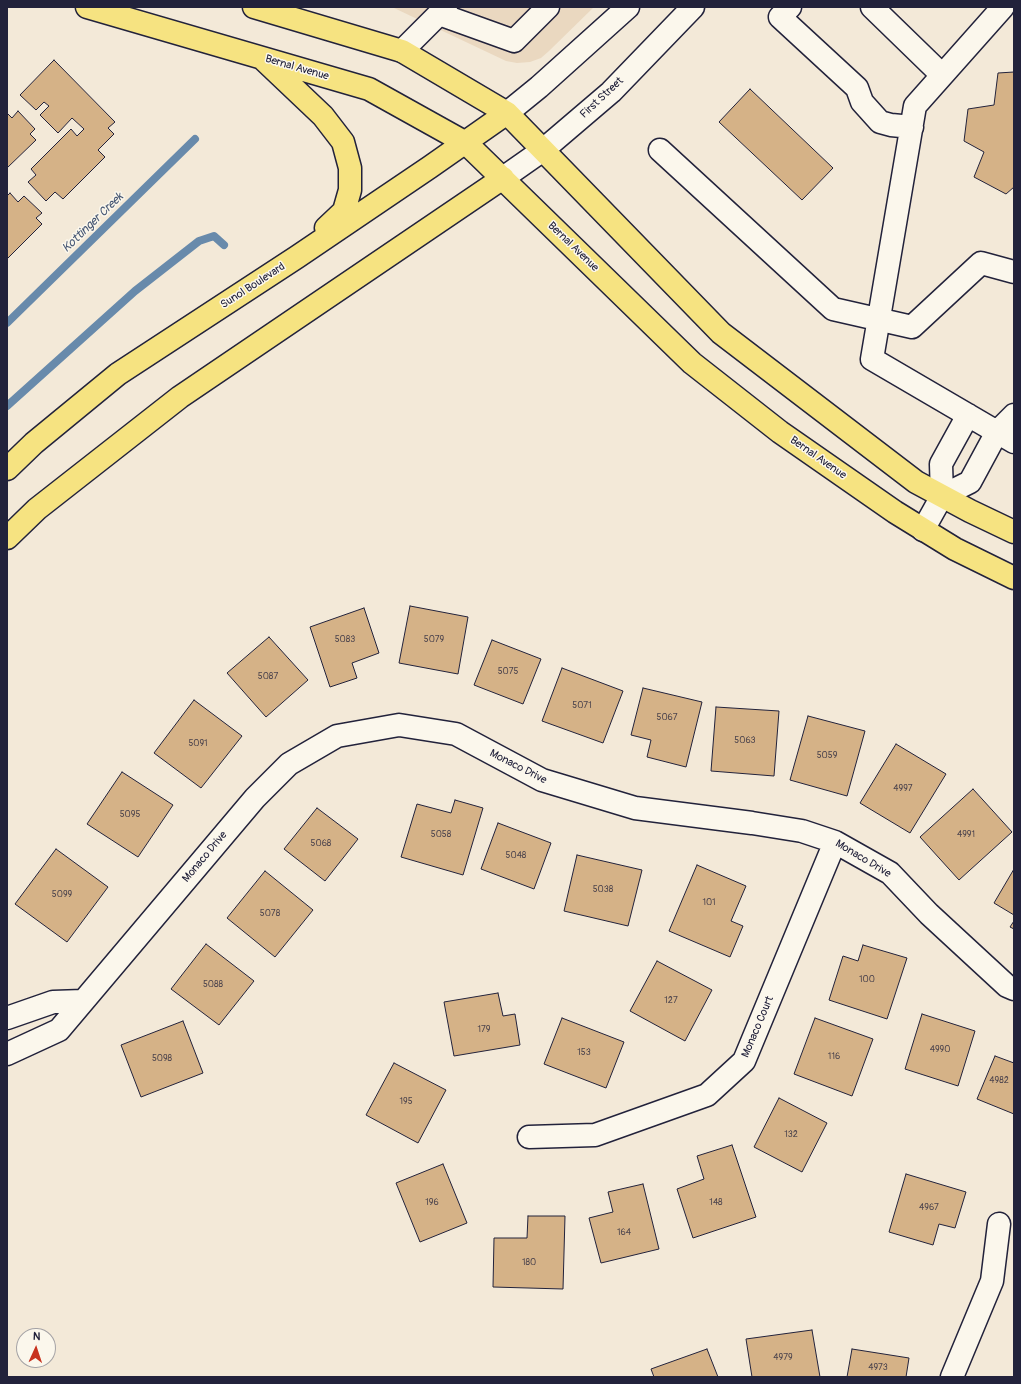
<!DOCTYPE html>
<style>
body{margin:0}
#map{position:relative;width:1021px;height:1384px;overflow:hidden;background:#f3e9d8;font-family:Pangolin,sans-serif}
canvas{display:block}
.frame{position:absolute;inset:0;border:8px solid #22223b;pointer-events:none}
.north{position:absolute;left:16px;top:1328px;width:40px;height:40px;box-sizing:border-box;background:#fbf7ec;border:1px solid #a4a2a5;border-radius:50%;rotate:3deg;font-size:11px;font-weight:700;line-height:16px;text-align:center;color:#22223b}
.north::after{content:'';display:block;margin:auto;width:14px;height:18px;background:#c8321e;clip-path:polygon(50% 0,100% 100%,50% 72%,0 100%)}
</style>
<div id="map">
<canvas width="1021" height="1384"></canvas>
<div class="frame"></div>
<div class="north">N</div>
</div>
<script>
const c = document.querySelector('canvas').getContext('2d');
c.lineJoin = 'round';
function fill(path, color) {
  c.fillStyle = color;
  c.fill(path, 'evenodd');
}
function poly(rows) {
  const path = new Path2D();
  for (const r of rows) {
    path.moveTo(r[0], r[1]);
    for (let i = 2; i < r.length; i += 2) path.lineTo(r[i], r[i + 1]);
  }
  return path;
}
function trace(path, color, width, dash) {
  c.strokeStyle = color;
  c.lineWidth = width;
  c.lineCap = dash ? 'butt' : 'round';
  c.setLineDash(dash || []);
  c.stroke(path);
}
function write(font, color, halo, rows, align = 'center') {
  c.font = font + ' Pangolin,sans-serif';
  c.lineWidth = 3;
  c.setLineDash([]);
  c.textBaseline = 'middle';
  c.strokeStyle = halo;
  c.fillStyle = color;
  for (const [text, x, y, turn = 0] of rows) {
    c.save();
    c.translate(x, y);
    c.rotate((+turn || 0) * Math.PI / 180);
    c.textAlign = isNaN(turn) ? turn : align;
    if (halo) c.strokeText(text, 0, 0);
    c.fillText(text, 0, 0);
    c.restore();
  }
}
fill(poly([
 [395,7,594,7,549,51,541,58,530,62,517,63,506,61,394,8]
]), '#ead8c0');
trace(poly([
 [7,323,195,139],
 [7,406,135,291,199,241,214,236,224,245]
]), '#688aab', 8);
const building = poly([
 [54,60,115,122,108,128,114,134,98,150,105,157,63,199,55,192,46,201,28,182,36,175,31,169,71,129,77,136,84,129,72,118,58,133,40,115,49,106,44,102,36,110,20,95,54,60],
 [1014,72,1014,187,1006,194,974,177,984,152,964,141,968,109,994,105,998,73,1014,72],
 [750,89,833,168,802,200,719,122,750,89],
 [18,111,35,129,30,134,36,140,7,168,7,113,12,118,18,111],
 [10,193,18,202,24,196,42,213,36,218,42,224,7,259,7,196,10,193],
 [410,606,468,617,458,674,399,663,410,606],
 [364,608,379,653,352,663,357,678,330,687,310,627,364,608],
 [269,637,308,680,266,717,227,673,269,637],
 [492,640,541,659,523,704,474,685,492,640],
 [562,668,623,691,603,743,542,721,562,668],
 [643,688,702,702,686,767,647,757,651,740,631,735,643,688],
 [194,700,242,736,201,788,154,753,194,700],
 [716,707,779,711,774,776,711,771,716,707],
 [808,716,865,731,847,796,790,780,808,716],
 [896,744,946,774,910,833,860,803,896,744],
 [122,772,173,805,138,857,87,824,122,772],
 [973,789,1012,832,959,880,920,837,973,789],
 [455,800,483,808,463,875,401,857,417,804,451,813,455,800],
 [317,808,358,839,325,881,284,849,317,808],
 [498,823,551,843,534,889,481,869,498,823],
 [56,849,108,887,67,942,15,904,56,849],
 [577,855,642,870,628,926,564,911,577,855],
 [697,865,746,886,731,921,743,926,730,957,669,931,697,865],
 [1014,869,1014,915,994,903,1014,869],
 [265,871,313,910,275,957,227,918,265,871],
 [1014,921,1014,929,1010,927,1014,921],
 [206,944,254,981,219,1025,171,989,206,944],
 [863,945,907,958,887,1019,829,1000,843,956,858,961,863,945],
 [657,961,712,990,685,1041,630,1011,657,961],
 [498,993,503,1016,515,1014,520,1045,454,1056,444,1002,498,993],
 [922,1014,975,1031,958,1086,905,1069,922,1014],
 [562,1018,624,1042,606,1088,544,1064,562,1018],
 [815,1018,873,1039,852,1096,794,1074,815,1018],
 [183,1021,203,1073,141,1097,121,1045,183,1021],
 [995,1056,1014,1063,1014,1114,977,1099,995,1056],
 [394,1063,446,1090,418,1143,366,1115,394,1063],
 [779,1098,827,1123,802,1172,754,1147,779,1098],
 [732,1145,756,1217,693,1238,677,1189,704,1179,697,1156,732,1145],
 [443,1164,467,1223,420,1242,396,1183,443,1164],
 [906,1174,966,1192,955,1228,939,1224,933,1245,889,1232,906,1174],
 [643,1184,659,1249,601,1263,589,1218,613,1212,608,1192,643,1184],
 [528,1216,565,1216,563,1289,493,1287,494,1238,527,1238,528,1216],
 [812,1330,820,1377,752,1377,746,1339,812,1330],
 [707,1349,718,1377,654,1377,651,1369,707,1349],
 [852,1349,909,1358,906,1377,847,1377,852,1349]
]);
fill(building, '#d5b287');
trace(building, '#22223b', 1);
const minor = poly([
 [790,7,780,17,857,88,862,102,880,122,891,125,912,127],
 [872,7,942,75],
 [1003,7,915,106,872,359,1014,442],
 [439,14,514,41,548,7],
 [402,51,446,7],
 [507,113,539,87,628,7],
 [660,150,833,309,912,327,981,263,1014,272],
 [503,178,543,150,611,92,693,7],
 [942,496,970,482,997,432,1014,415],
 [923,530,942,496,941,464,968,415],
 [7,1018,53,1002,83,1001],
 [7,1054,59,1030,255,798,289,764,337,736,399,725,456,734,542,780,635,808,752,823,802,831,835,842,890,873,929,914,1007,986,1014,989],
 [529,1137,595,1135,707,1095,744,1061,835,842],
 [952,1377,992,1281,999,1224]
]);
const major = poly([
 [87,7,369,89,466,143,692,363,780,432,895,512,955,549,1014,578],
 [254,7,402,51,507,113,721,333,916,482,970,511,1014,532],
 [264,60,323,116,343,142,350,168,350,190,344,211,326,228],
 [7,469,34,443,118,374,297,257,430,167,507,113],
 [7,538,37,509,180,397,503,178]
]);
trace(minor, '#22223b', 25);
trace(major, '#22223b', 25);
trace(minor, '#fbf7ec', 22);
trace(major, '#f6e381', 22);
write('9px', '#4f464e', null, [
 ["5083",345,640],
 ["5079",434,640],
 ["5075",508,672],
 ["5087",268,677],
 ["5071",582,706],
 ["5067",667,718],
 ["5063",745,741],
 ["5091",198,744],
 ["5059",827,756],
 ["4997",903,789],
 ["5095",130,815],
 ["5058",441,835],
 ["4991",966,835],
 ["5068",321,844],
 ["5048",516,856],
 ["5038",603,890],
 ["5099",62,895],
 ["101",709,903],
 ["5078",270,914],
 ["100",867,980],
 ["5088",213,985],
 ["127",671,1001],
 ["179",484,1030],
 ["4990",940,1050],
 ["153",584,1053],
 ["116",834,1057],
 ["5098",162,1059],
 ["4982",999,1081],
 ["195",406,1102],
 ["132",791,1135],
 ["196",432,1203],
 ["148",716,1203],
 ["4967",929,1208],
 ["164",624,1233],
 ["180",529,1263],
 ["4979",783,1358],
 ["4973",878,1368]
]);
write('11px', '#22223b', '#fbf7ec', [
 ["Bernal Avenue",297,68,16],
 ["First Street",602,98,-43],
 ["Bernal Avenue",573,247,44],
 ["Sunol Boulevard",253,286,-33],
 ["Bernal Avenue",818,458,35],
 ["Monaco Drive",518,767,27],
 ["Monaco Drive",205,857,-50],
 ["Monaco Drive",863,859,31],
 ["Monaco Court",758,1027,-67]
]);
write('italic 12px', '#455673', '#fbf7ec', [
 ["Kottinger Creek",93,223,-44]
]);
</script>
